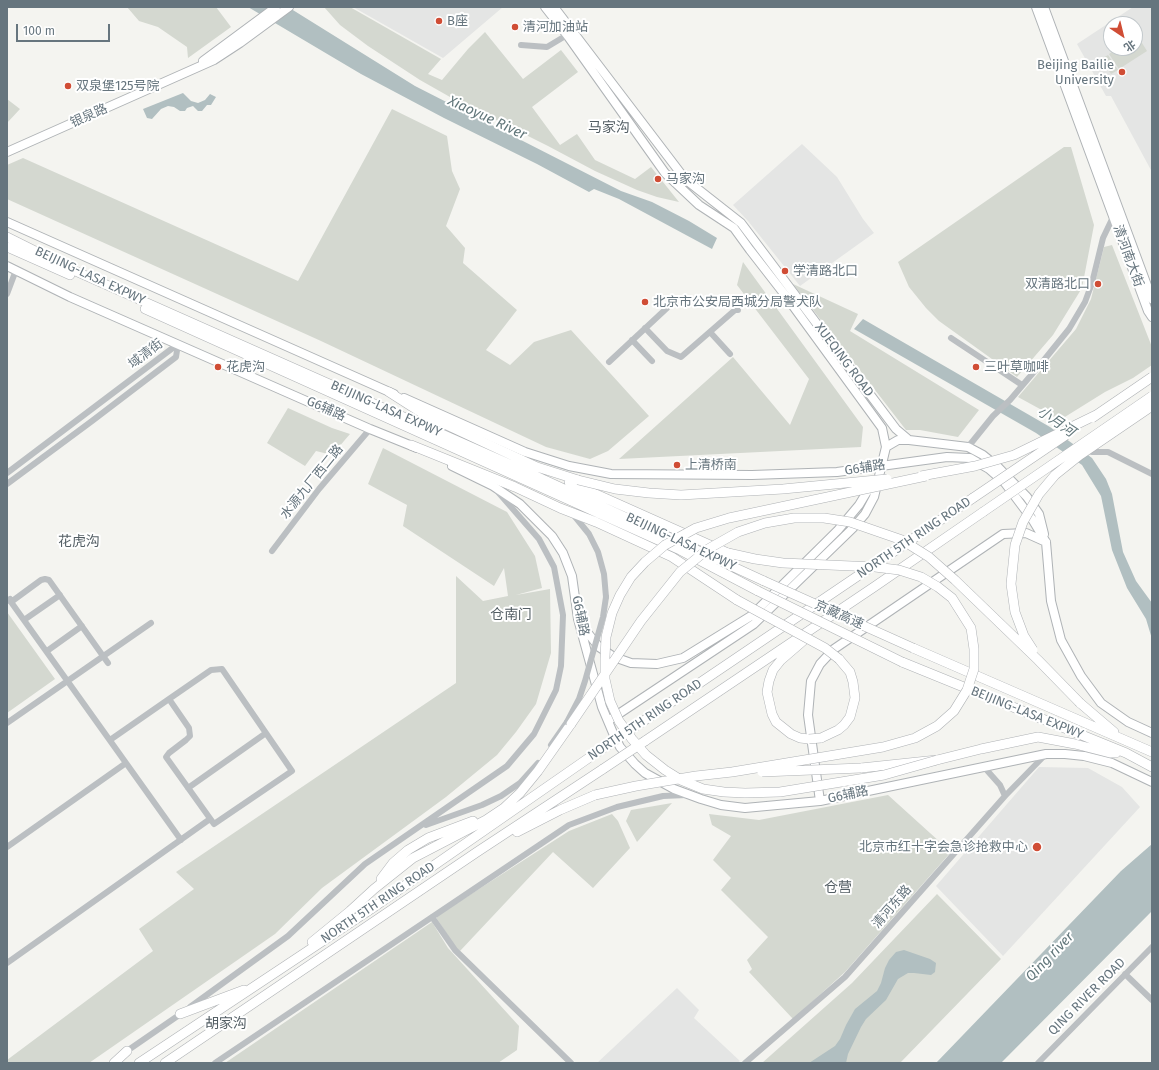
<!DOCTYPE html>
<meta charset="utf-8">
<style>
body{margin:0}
#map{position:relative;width:1159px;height:1070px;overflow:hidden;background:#f4f4f0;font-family:"Fira Sans","Noto Sans SC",sans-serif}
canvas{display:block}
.frame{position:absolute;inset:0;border:8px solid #66757e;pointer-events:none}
.north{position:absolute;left:1103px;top:16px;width:40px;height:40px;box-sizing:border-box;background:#fff;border:1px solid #c2c8cb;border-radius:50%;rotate:145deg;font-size:11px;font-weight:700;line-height:16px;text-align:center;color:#66757e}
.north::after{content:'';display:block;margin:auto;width:14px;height:18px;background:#d04d35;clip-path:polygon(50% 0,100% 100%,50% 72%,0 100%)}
.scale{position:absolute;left:16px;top:24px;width:94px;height:18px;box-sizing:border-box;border:2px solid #66757e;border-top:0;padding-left:5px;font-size:12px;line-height:14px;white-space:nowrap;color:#66757e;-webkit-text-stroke:3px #fff;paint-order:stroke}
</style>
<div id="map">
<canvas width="1159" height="1070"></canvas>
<div class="frame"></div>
<div class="north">北</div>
<div class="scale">100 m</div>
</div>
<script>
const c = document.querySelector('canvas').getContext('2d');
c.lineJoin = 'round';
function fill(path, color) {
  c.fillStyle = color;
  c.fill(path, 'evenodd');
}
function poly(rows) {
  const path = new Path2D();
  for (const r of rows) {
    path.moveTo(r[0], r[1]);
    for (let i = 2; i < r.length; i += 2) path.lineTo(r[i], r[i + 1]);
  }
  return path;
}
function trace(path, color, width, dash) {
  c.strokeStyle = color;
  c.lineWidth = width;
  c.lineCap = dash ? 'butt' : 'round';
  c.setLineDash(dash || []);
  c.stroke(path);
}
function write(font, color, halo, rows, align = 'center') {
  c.font = font + ' "Fira Sans","Noto Sans SC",sans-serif';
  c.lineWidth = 4;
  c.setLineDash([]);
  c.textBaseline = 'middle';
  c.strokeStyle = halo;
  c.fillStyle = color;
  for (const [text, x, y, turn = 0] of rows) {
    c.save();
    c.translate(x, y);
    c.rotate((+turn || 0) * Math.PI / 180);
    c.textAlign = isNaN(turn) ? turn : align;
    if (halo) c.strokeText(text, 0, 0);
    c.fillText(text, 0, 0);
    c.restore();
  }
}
fill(poly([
 [353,7,503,7,443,58],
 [1133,7,1152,7,1152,172,1111,96,1106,96,1077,44],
 [1111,24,1135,24,1135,48,1111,48],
 [802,144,837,177,863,219,874,233,800,286,748,221,733,205],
 [1039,767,1088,768,1122,787,1140,807,1003,956,936,886],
 [677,988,699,1010,694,1018,740,1061,737,1063,597,1063]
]), '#e4e5e4');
fill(poly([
 [127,7,216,7,231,27,188,58,187,47,158,27,139,21],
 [324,7,350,7,441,59,428,74,442,80,468,49,485,32,523,79,561,50,578,72,532,107,560,145,577,134,595,160,635,179,651,167,679,202,657,197,637,190,595,171,548,146,450,97,420,80,368,46,340,25],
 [1137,35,1147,51,1119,69,1109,54,1118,48,1135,48,1135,37],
 [1108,55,1118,70,1111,74,1101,59],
 [7,99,20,109,7,123],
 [392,109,447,136,452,171,460,189,446,226,465,248,463,263,517,310,486,350,510,365,534,342,571,330,649,416,608,451,590,459,546,447,321,341,7,199,7,165,23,158,298,281],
 [1064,147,1071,147,1094,225,1082,288,1053,335,1017,377,939,321,926,308,909,287,898,262],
 [1112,245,1152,347,1152,365,1133,378,1105,392,1060,420,1018,397,1076,329,1091,299,1104,247],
 [743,262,863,427,861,447,619,459,733,357,790,425,809,379,737,285],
 [793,284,858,314,850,331,979,410,958,437,920,430,906,430],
 [288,408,332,428,350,434,332,455,316,451,305,466,267,443],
 [383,448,507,512,535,556,542,588,516,595,550,589,551,653,536,704,516,732,497,755,446,797,322,888,275,934,89,1063,7,1063,7,1060,153,951,139,929,194,889,176,872,456,683,456,576,483,601,508,596,504,568,494,586,403,526,407,505,368,484],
 [7,612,55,679,7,713],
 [888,795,951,852,845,972,793,1019,749,972,752,969,747,960,768,937,721,890,731,878,713,860,731,836,712,825,709,814,759,820],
 [672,803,637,842,626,821,631,810],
 [612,814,618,821,630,848,593,888,553,852,460,951,456,948,437,919,437,916,569,831],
 [937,894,1001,959,900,1063,762,1063,852,983],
 [432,922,448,948,519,1026,517,1050,498,1063,225,1063]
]), '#d4d8d0');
fill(poly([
 [248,7,288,7,415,86,621,191,652,202,689,221,717,238,712,249,619,199,594,189,589,192,537,164,444,118,361,74],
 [183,93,191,101,198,103,205,100,210,94,216,97,211,105,207,105,202,111,198,111,193,106,187,108,185,111,180,111,174,107,168,106,161,109,152,119,147,118,143,109],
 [863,319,1050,427,1092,458,1106,479,1112,494,1123,552,1136,581,1152,603,1152,639,1146,619,1127,588,1112,550,1101,496,1082,465,1036,433,854,329],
 [1152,844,1152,911,1001,1063,936,1063,1121,871],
 [904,950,930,959,936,963,935,972,931,975,914,973,908,973,898,979,886,1000,866,1019,861,1027,848,1054,846,1063,809,1063,835,1046,840,1039,846,1025,855,1009,877,991,881,983,885,968,889,960,896,952]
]), '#b1bfc1');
const major = poly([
 [545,7,567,35,665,173,699,205,734,228,750,250,785,295,882,428,886,447,874,497,865,514,853,528,754,624,608,721],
 [554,7,685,179,741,223,896,429,909,440,968,447,983,455,998,467,1027,497,1039,514,1044,534],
 [1036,7,1148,311,1152,317],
 [1044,7,1152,299],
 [203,61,276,7],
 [7,152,214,60,240,43,289,7],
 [7,222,394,394],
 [7,266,70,297,370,429,417,448],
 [404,398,525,452,569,466,611,474,752,475,837,472,947,457,970,458,989,469,1005,483,1032,519,1046,542,1051,601,1061,640,1081,676,1101,703,1128,722,1152,733],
 [886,447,898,440,909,440],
 [452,466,493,486,520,504,552,536,563,553,572,576,578,619,602,707,613,733,620,747,635,764,645,773,674,789,701,799,721,805,745,808,820,801,1046,754,1065,754,1084,756,1112,763,1152,782],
 [583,627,599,647,614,657,631,663,657,664,683,658,751,616,838,530,859,505,871,485],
 [820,801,808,715,811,681,820,664,834,649,1003,534,1026,533,1046,542]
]);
const highway = poly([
 [7,237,73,270,523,470,764,581],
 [7,247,70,275],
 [145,309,680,550,758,591],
 [389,392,425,415,537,467,578,480],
 [411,445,515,487,560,508,596,522,672,557,737,600],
 [569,482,728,553],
 [803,641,781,660,773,670,769,681,767,692,772,714,776,722,791,734,800,738,809,739],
 [913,648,1152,752],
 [902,662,1126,753,1152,767],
 [1080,703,1114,732],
 [636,726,973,498],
 [821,738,838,730,844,725,850,717,855,698,853,682,850,672,839,659],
 [645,741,874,587,983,512],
 [861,768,937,760,981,749,1038,737,1075,744,1110,753,1116,753],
 [517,832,560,810,595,795],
 [381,879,393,863,408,850,428,838,473,821],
 [312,942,350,911,374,889,413,858,486,820,504,808,520,793,538,771,571,724],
 [180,1014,244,990],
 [114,1063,127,1051],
 [139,1063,374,907,593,755],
 [165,1063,477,852,603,769]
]);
trace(major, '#afb3b6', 10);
trace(highway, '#afb2b5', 10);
trace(poly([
 [521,45,547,47,567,35],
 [7,294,16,270],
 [645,328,667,351,681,357,735,310,738,310],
 [710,332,730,354],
 [951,338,1022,385],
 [632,340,652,361],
 [609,362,667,308],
 [968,447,993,416,1010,400,1044,360,1069,329,1085,302,1092,283,1103,238,1114,215],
 [1092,452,1108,452,1152,474],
 [7,473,178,344],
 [7,484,92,421,176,357,178,344],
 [572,513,589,534,598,552,604,574,606,597],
 [272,551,319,489,370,429],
 [7,601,10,599,11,602,181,840],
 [11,602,41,580,45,579,49,580,108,663],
 [24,620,60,595],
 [47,651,82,626],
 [7,723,151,623],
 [110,740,169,699,211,670,222,669,292,771,214,824,166,757,169,753,186,740,190,736,189,728,169,699],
 [551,745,567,722],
 [984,767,1000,785,1005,796],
 [188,788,266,733],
 [426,825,482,805,501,796,520,783,538,763],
 [7,847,126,763],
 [432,917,455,950,571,1063],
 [7,963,210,819],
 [1125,974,1152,1000],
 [190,1007,288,936,365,864,507,766,534,734,556,690,561,666,563,615,554,567,539,539,498,492],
 [124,1053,182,1013],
 [215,1063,569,825,617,807,663,796,686,795],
 [745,1063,845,977,1005,796,1046,754],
 [1038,1063,1152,947]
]), '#bbbfc2', 6);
trace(major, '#fff', 8);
trace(highway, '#fff', 9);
const highwayBridge = poly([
 [1092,418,1152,377],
 [921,476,975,466,1014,455,1096,415],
 [926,476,729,518,696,528,665,545,645,562,631,577,620,595,612,613,606,637,605,658,605,679,610,701,619,721,632,739,646,755,665,770,681,780,703,789,724,792,745,793,780,792,884,775,937,760],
 [578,480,615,489,649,493,681,495,783,489,887,479],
 [973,498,1066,435],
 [983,512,1152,396],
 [764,581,913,648],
 [758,591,902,662],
 [737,600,825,648,839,659],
 [1033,650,1024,636,1015,612,1011,584,1015,545,1023,522,1039,494,1055,475,1080,455,1152,406],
 [571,724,641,621,680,572,708,549,738,532,765,523,794,518,824,518,850,522,902,540,929,557,955,580,1038,660,1080,703],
 [809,739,821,738],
 [593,755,636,726],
 [603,769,645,741],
 [762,772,861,768],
 [595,795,636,786,696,776,732,772,883,747,915,738,937,726,954,711,967,690,974,669,974,649,971,628,952,598,938,587,921,577,899,570,875,567,783,563,755,559,728,553]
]);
trace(highwayBridge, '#afb2b5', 10, []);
trace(poly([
 [567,722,579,699,585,681,603,617,606,597]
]), '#bbbfc2', 6);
trace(highwayBridge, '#fff', 9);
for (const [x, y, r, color] of [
 [439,21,4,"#d04d35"],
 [515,27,4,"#d04d35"],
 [1122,72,4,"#d04d35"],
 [68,86,4,"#d04d35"],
 [658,179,4,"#d04d35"],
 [785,271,4,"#d04d35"],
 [1098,284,4,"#d04d35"],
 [645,302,4,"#d04d35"],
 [218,367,4,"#d04d35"],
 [976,367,4,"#d04d35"],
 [677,465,4,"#d04d35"],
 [1037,847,5,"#d04d35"]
]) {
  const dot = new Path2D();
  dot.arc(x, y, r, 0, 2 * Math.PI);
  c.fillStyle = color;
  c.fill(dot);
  trace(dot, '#fff', 1.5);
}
write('13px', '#66757e', '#fff', [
 ["B座",447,21],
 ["清河加油站",523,27],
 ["Beijing Bailie",1114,65,"right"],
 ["University",1114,80,"right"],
 ["双泉堡125号院",76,86],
 ["马家沟",666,179],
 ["学清路北口",793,271],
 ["双清路北口",1090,284,"right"],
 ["北京市公安局西城分局警犬队",653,302],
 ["花虎沟",226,367],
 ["三叶草咖啡",984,367],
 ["上清桥南",685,465],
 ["北京市红十字会急诊抢救中心",1028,847,"right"]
], 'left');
write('13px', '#66757e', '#fff', [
 ["银泉路",89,116,-24],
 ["清河南大街",1128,256,70],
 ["BEIJING-LASA EXPWY",90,276,25],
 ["域清街",146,354,-37],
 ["XUEQING ROAD",844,360,53],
 ["G6辅路",326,409,24],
 ["BEIJING-LASA EXPWY",386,409,24],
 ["G6辅路",865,468,-9],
 ["水源九厂西二路",312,482,-51],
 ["NORTH 5TH RING ROAD",914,538,-34],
 ["BEIJING-LASA EXPWY",681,542,25],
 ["京藏高速",839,615,24],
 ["G6辅路",580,616,79],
 ["BEIJING-LASA EXPWY",1027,713,22],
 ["NORTH 5TH RING ROAD",645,720,-34],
 ["G6辅路",848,795,-12],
 ["NORTH 5TH RING ROAD",378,903,-34],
 ["清河东路",892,907,-49],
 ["QING RIVER ROAD",1087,997,-45]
]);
write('italic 14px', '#62777b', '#fff', [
 ["Xiaoyue River",487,118,25],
 ["小月河",1056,422,34],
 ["Qing river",1050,957,-46]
]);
write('14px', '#535e64', '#fff', [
 ["马家沟",609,128],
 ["花虎沟",79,542],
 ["仓南门",511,615],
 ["仓营",838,888],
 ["胡家沟",226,1024]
]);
</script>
